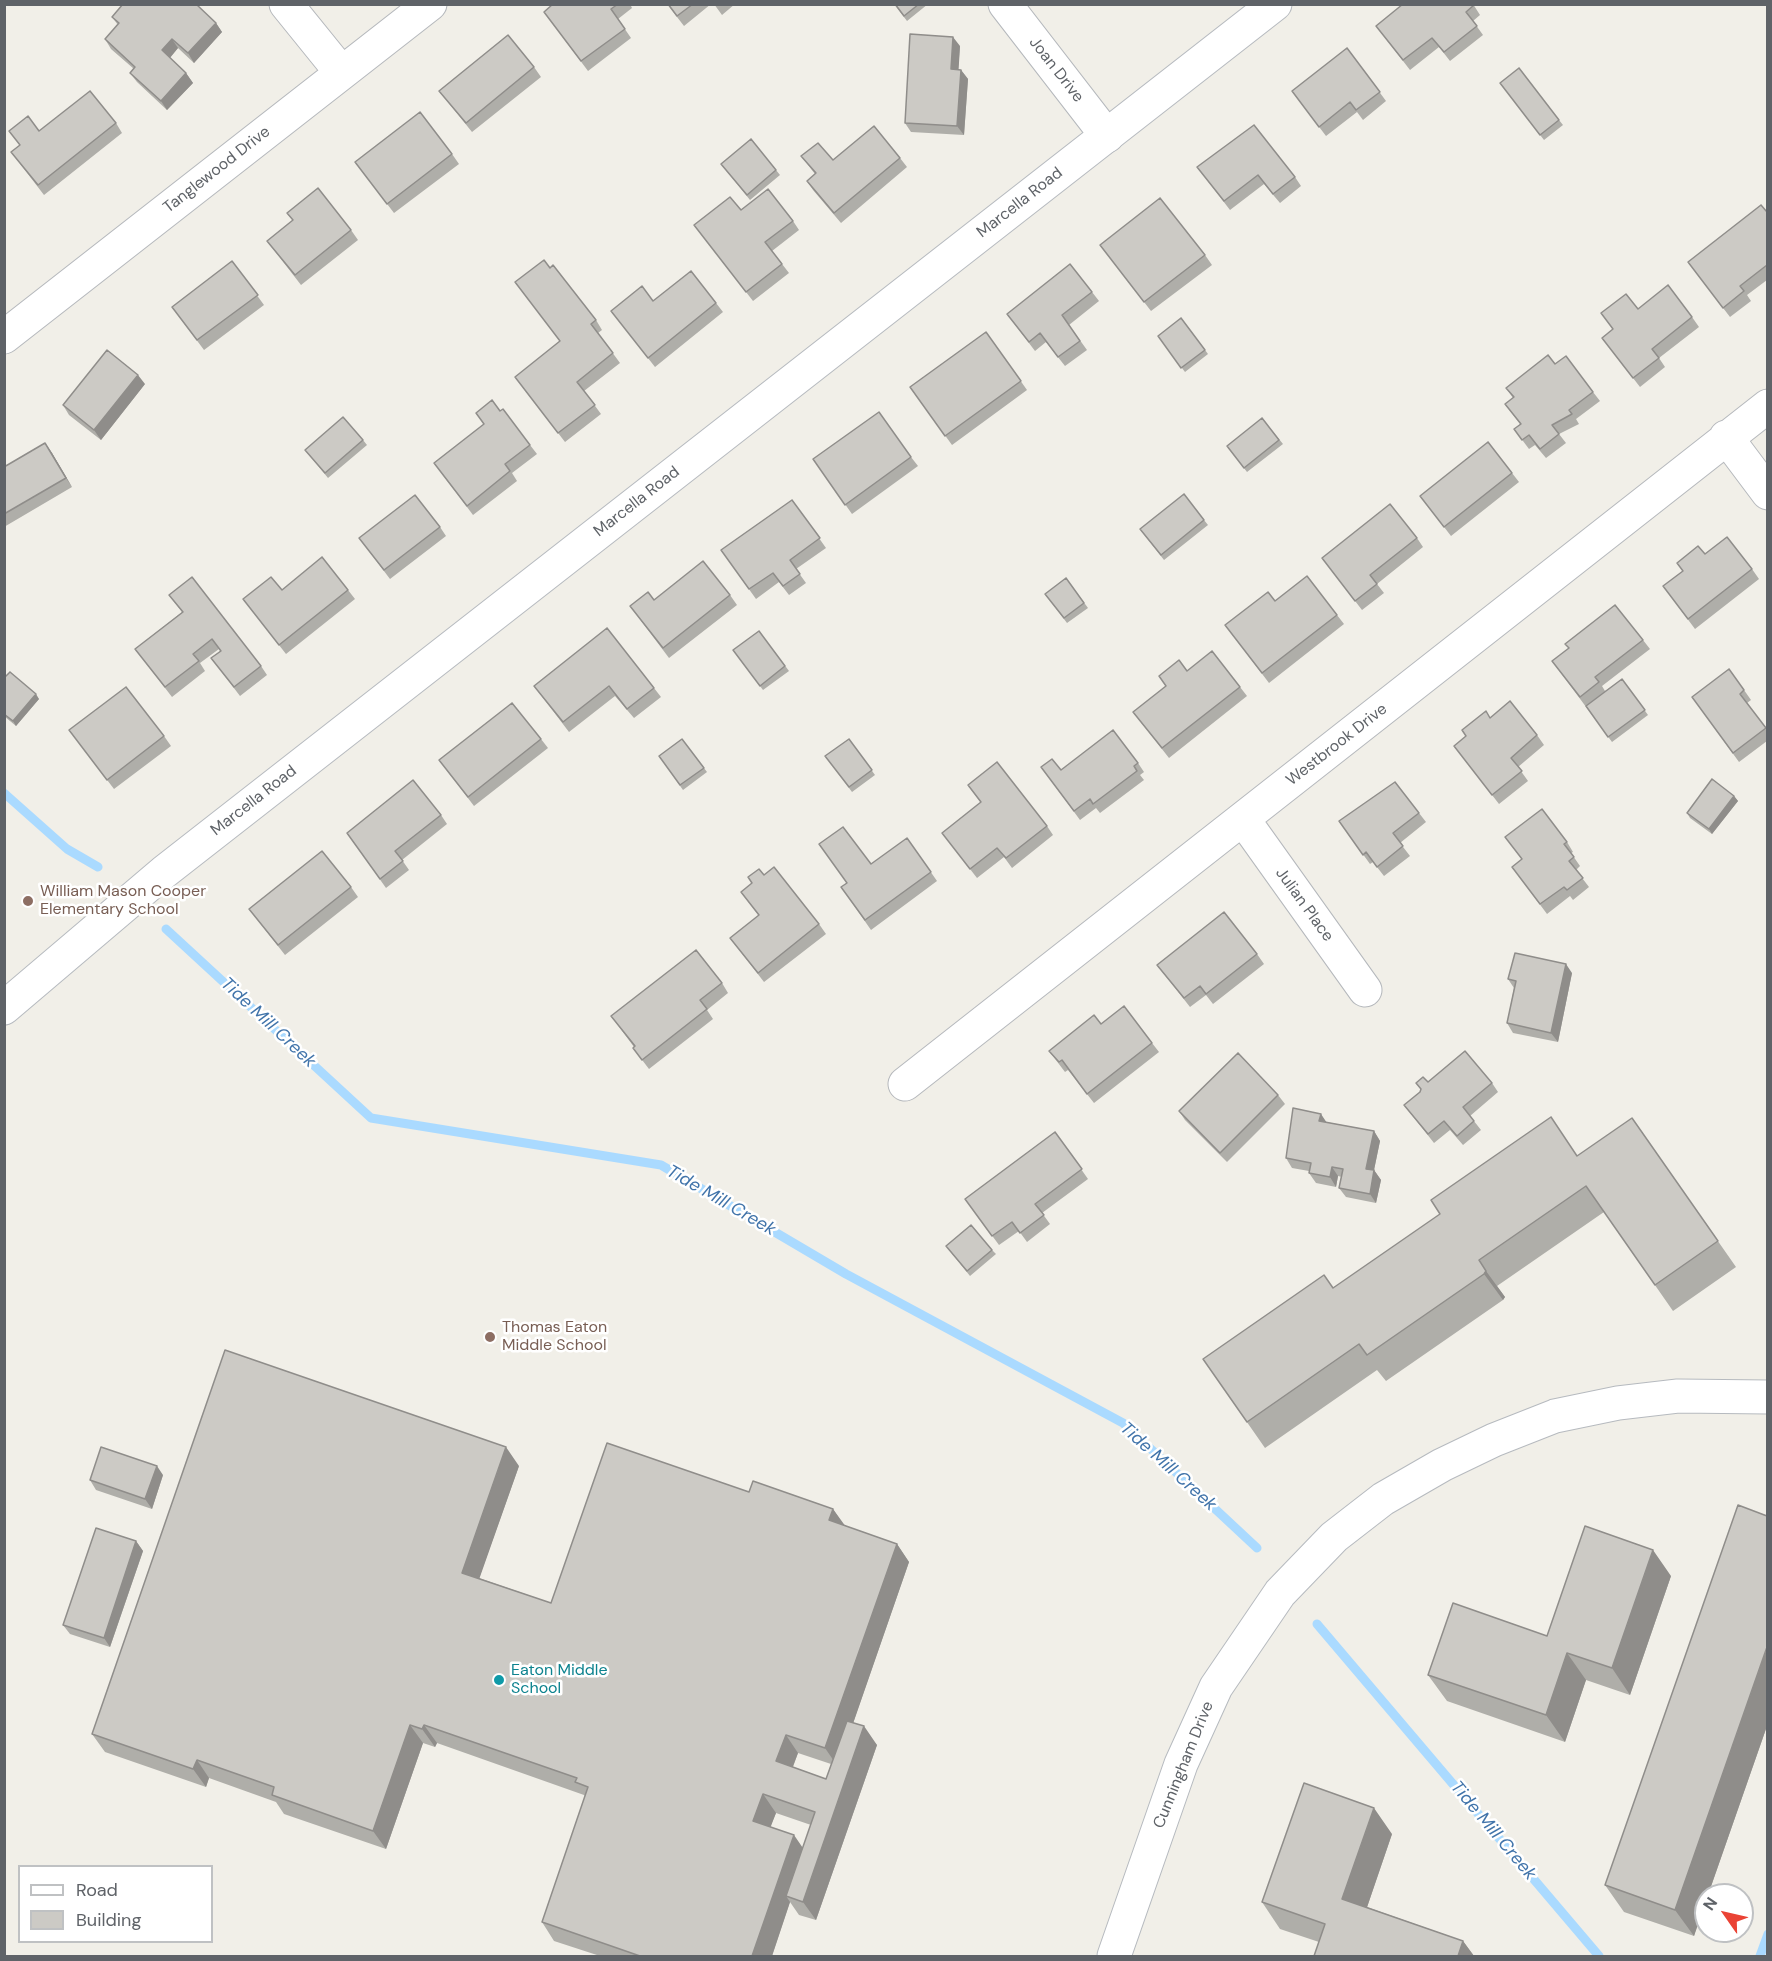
<!DOCTYPE html>
<style>
body{margin:0}
#map{position:relative;width:1772px;height:1961px;overflow:hidden;background:#f1efe8;font-family:"DM Sans",sans-serif}
canvas{display:block}
.frame{position:absolute;inset:0;border:6px solid #5f6368;pointer-events:none}
.legend{position:absolute;left:18px;top:1865px;width:195px;height:78px;box-sizing:border-box;background:#fff;border:2px solid #bfc1c3;margin:0;padding:8px 10px;list-style:none;font-size:18px;color:#5f6368}
.legend li{display:flex;align-items:center;gap:12px;height:30px}
.legend b{width:30px;border:2px solid #bfc1c3}
.north{position:absolute;left:1694px;top:1883px;width:60px;height:60px;box-sizing:border-box;background:#fff;border:2px solid #bfc1c3;border-radius:50%;rotate:304deg;font-size:16px;font-weight:700;line-height:24px;text-align:center;color:#5f6368}
.north::after{content:'';display:block;margin:auto;width:21px;height:27px;background:#ea4335;clip-path:polygon(50% 0,100% 100%,50% 72%,0 100%)}
</style>
<div id="map">
<canvas width="1772" height="1961"></canvas>
<div class="frame"></div>
<ul class="legend">
<li><b style="height:8px;background:#fff"></b>Road</li>
<li><b style="height:16px;background:#cccac5"></b>Building</li>
</ul>
<div class="north">N</div>
</div>
<script>
const c = document.querySelector('canvas').getContext('2d');
c.lineJoin = 'round';
function poly(rows) {
  const path = new Path2D();
  for (const r of rows) {
    path.moveTo(r[0], r[1]);
    for (let i = 2; i < r.length; i += 2) path.lineTo(r[i], r[i + 1]);
  }
  return path;
}
function trace(path, color, width, dash) {
  c.strokeStyle = color;
  c.lineWidth = width;
  c.lineCap = dash ? 'butt' : 'round';
  c.setLineDash(dash || []);
  c.stroke(path);
}
function fill(path, color) {
  c.fillStyle = color;
  c.fill(path, 'evenodd');
}
function write(font, color, halo, rows, align = 'center') {
  c.font = font + ' "DM Sans",sans-serif';
  c.lineWidth = 5;
  c.setLineDash([]);
  c.textBaseline = 'middle';
  c.strokeStyle = halo;
  c.fillStyle = color;
  for (const [text, x, y, turn = 0] of rows) {
    c.save();
    c.translate(x, y);
    c.rotate((+turn || 0) * Math.PI / 180);
    c.textAlign = isNaN(turn) ? turn : align;
    if (halo) c.strokeText(text, 0, 0);
    c.fillText(text, 0, 0);
    c.restore();
  }
}
trace(poly([
 [4,793,67,849,98,867],
 [166,929,371,1118,661,1165,846,1274,1123,1423,1257,1548],
 [1317,1624,1599,1956],
 [1760,1956,1768,1934]
]), '#aadaff', 9);
const street = poly([
 [286,4,341,72],
 [1005,4,1107,136],
 [4,337,430,4],
 [1726,437,1768,493],
 [1243,819,1365,990],
 [905,1084,1768,406]
]);
const secondary = poly([
 [4,1008,164,872,1275,4],
 [1114,1956,1181,1764,1216,1687,1280,1593,1334,1537,1383,1499,1442,1465,1494,1440,1555,1416,1618,1403,1678,1396,1768,1397]
]);
trace(street, '#b5b8bc', 35);
trace(secondary, '#b6babf', 35);
trace(street, '#fff', 33);
trace(secondary, '#fff', 33);
fill(poly([
 [553,4,630,4,632,8,618,19,631,38,588,71,544,12],
 [667,4,711,4,684,26],
 [714,4,735,4,722,15],
 [894,4,928,4,907,21],
 [1473,4,1480,15,1473,21,1483,35,1450,61,1439,47,1410,70,1376,26],
 [112,17,216,23,222,32,194,63,178,48,170,58,186,73,193,83,167,110,137,82,130,73,134,69,111,49,105,39,118,25],
 [960,46,958,70,961,70,968,79,964,135,911,132,905,123],
 [1347,48,1386,101,1363,120,1357,112,1326,136,1292,91],
 [534,67,541,77,472,132,439,91],
 [1500,83,1559,120,1563,125,1544,140],
 [116,123,122,133,44,195,11,152,20,145,9,131,39,131],
 [452,154,459,164,394,213,355,162],
 [801,156,833,160,900,158,907,167,841,223,813,190,807,181,815,174],
 [721,164,776,170,780,175,750,200],
 [1197,167,1295,177,1301,186,1280,203,1264,184,1230,210],
 [741,210,793,221,799,230,772,251,789,273,753,301,694,225],
 [1767,212,1767,280,1747,295,1751,301,1730,317,1688,262],
 [287,213,351,230,358,240,301,285,267,241,293,221],
 [1100,245,1205,255,1212,265,1151,311],
 [232,261,264,305,204,350,172,307],
 [550,268,596,320,602,330,598,333,620,363,584,391,601,414,565,442,515,377,560,341,515,282],
 [1092,292,1099,301,1069,325,1087,350,1065,366,1046,342,1035,351,1007,314],
 [653,301,716,303,723,312,655,367,611,311],
 [1638,309,1692,317,1699,327,1659,358,1665,367,1640,387,1602,338,1613,329,1601,313],
 [1181,318,1208,354,1185,372,1158,336],
 [986,332,1027,390,952,445,910,387],
 [1555,364,1593,392,1600,401,1576,419,1579,424,1559,434,1566,443,1546,458,1535,445,1529,449,1514,429,1520,424,1505,404,1513,398,1506,388],
 [145,384,101,440,69,415,63,405],
 [500,411,530,445,537,454,512,473,517,481,473,515,434,463,484,424,476,413],
 [1262,418,1283,444,1247,472,1227,446],
 [363,440,367,445,328,478,305,450],
 [45,443,52,453,72,487,4,527,4,467],
 [911,457,918,466,852,514,813,459],
 [1512,473,1519,482,1451,536,1420,496],
 [792,500,826,548,796,569,806,583,789,595,779,582,756,599,721,550],
 [1204,520,1208,525,1164,560,1143,533],
 [440,527,446,536,390,579,359,538],
 [1417,538,1423,547,1377,584,1384,593,1362,610,1322,558],
 [1705,554,1752,569,1759,579,1695,629,1663,586],
 [1066,578,1088,608,1067,623,1045,594],
 [282,590,348,590,355,599,286,654,243,599],
 [169,595,261,666,267,675,240,696,211,658,220,651,219,649,200,663,205,671,172,697,135,649,182,612],
 [730,595,737,605,669,658,630,606,654,600],
 [1275,601,1337,615,1344,624,1269,683,1225,625],
 [759,631,789,671,763,690,733,650],
 [1643,640,1650,649,1602,686,1605,691,1622,679,1648,715,1612,742,1552,661],
 [1187,671,1240,687,1247,696,1169,758,1133,712,1166,686,1159,676],
 [4,678,39,699,16,726,4,716],
 [534,686,654,688,661,697,634,718,615,696,569,732],
 [1744,690,1751,700,1747,703,1767,731,1767,741,1739,762,1692,697],
 [1490,718,1537,735,1544,745,1518,767,1528,781,1499,804,1454,746],
 [69,730,164,736,171,746,114,789],
 [541,739,548,748,474,806,439,760],
 [682,739,707,772,683,790,659,756],
 [849,739,875,775,852,792,825,756],
 [1138,763,1144,772,1140,775,1144,780,1100,813,1096,808,1080,820,1041,767,1061,770],
 [968,785,1047,826,1053,835,1012,868,1004,857,977,878,942,833,981,803],
 [1734,796,1738,801,1712,834,1690,818,1687,813],
 [1419,813,1426,822,1400,843,1410,856,1384,876,1373,862,1370,864,1339,821],
 [441,815,447,824,402,860,409,870,386,888,347,833],
 [1505,837,1567,842,1573,852,1571,853,1580,866,1576,870,1589,887,1573,900,1570,896,1547,914,1512,867,1522,859],
 [907,838,937,881,871,930,841,887],
 [764,875,819,924,826,934,764,982,730,938,759,916,741,892],
 [351,887,358,897,285,955,249,909],
 [1257,954,1264,964,1213,1004,1206,995,1190,1007,1157,965],
 [1572,973,1558,1042,1513,1033,1507,1023,1514,988,1508,979],
 [722,983,728,993,707,1010,713,1019,649,1069,633,1048,634,1047,611,1016],
 [1101,1024,1152,1043,1159,1052,1094,1103,1068,1070,1065,1072,1049,1051],
 [1428,1082,1492,1083,1498,1092,1470,1116,1481,1130,1463,1145,1450,1130,1434,1143,1404,1105,1420,1092,1421,1089,1416,1083],
 [1278,1095,1285,1104,1227,1162,1185,1120,1179,1111],
 [1632,1118,1736,1267,1673,1311,1604,1212,1497,1286,1505,1297,1503,1300,1386,1381,1377,1370,1265,1448,1203,1359,1578,1156],
 [1326,1122,1374,1131,1380,1141,1374,1170,1381,1180,1376,1203,1346,1197,1339,1188,1342,1177,1338,1176,1336,1187,1316,1183,1309,1173,1309,1171,1292,1168,1286,1158],
 [1055,1132,1088,1179,1042,1213,1050,1224,1027,1242,1019,1231,999,1245,965,1199],
 [946,1246,992,1250,996,1254,970,1276],
 [519,1466,479,1578,551,1603,749,1492,833,1509,844,1526,897,1544,909,1562,853,1723,877,1745,816,1920,799,1915,790,1902,772,1956,600,1956,554,1941,542,1922,585,1796,584,1795,437,1743,435,1747,423,1743,386,1849,284,1814,276,1802,209,1778,206,1787,105,1752,92,1734],
 [798,1753,831,1764,826,1779,793,1767],
 [776,1813,811,1825,803,1848,770,1827],
 [163,1475,152,1509,96,1490,90,1480],
 [136,1541,143,1551,110,1647,70,1634,63,1625],
 [1671,1576,1630,1695,1586,1680,1565,1742,1447,1701,1428,1675,1547,1636],
 [1767,1726,1708,1895,1706,1895,1694,1936,1624,1912,1605,1885],
 [1392,1834,1367,1907,1463,1941,1474,1956,1314,1956,1319,1942,1280,1929,1262,1902]
]), '#afaea9');
fill(poly([
 [216,23,222,32,194,63,188,53],
 [953,37,960,46,958,79,951,69],
 [172,39,178,48,168,60,162,50],
 [961,70,968,79,964,135,957,126],
 [186,73,193,83,167,110,161,101],
 [138,375,145,384,101,440,94,430],
 [45,443,52,453,72,487,66,478],
 [36,694,39,699,16,726,13,721],
 [1734,796,1738,801,1712,834,1709,829],
 [1566,964,1572,973,1558,1042,1551,1033],
 [1321,1114,1327,1123,1319,1121],
 [1374,1131,1380,1141,1374,1170,1381,1180,1376,1203,1370,1194,1366,1169],
 [1332,1167,1338,1176,1336,1187,1330,1177],
 [1486,1271,1505,1297,1503,1300,1484,1274],
 [506,1447,519,1466,475,1591,462,1573],
 [157,1466,163,1475,152,1509,145,1499],
 [833,1509,846,1527,829,1520],
 [136,1541,143,1551,110,1647,104,1638],
 [897,1544,909,1562,838,1767,825,1748],
 [1653,1550,1671,1576,1630,1695,1612,1668],
 [1767,1647,1767,1726,1708,1895,1706,1895,1706,1902,1694,1936,1675,1910],
 [1567,1653,1586,1680,1565,1742,1546,1715],
 [410,1725,423,1743,386,1849,373,1831],
 [424,1725,437,1743,435,1747,422,1729],
 [864,1726,877,1745,816,1920,803,1902],
 [786,1735,798,1753,788,1779,776,1761],
 [197,1760,209,1778,206,1787,193,1769],
 [763,1794,776,1813,766,1839,753,1821],
 [1374,1808,1392,1834,1361,1925,1342,1899],
 [794,1835,807,1854,786,1896,790,1902,772,1956,752,1956],
 [1463,1941,1474,1956,1458,1956]
]), '#8f8d8a');
const building = poly([
 [123,4,196,4,216,23,188,53,172,39,162,50,186,73,161,101,130,73,135,67,105,39,119,23,112,17,123,4],
 [553,4,618,4,611,9,625,29,581,61,544,12,553,4],
 [668,4,693,4,677,16,668,4],
 [895,4,919,4,904,16,895,4],
 [1403,4,1473,4,1474,5,1466,12,1477,26,1444,52,1432,38,1403,60,1376,26,1403,4],
 [910,34,953,37,951,69,961,70,957,126,905,123,910,34],
 [508,35,534,67,466,123,439,91,508,35],
 [1347,48,1380,92,1356,110,1350,102,1319,127,1292,91,1347,48],
 [1519,68,1559,120,1540,135,1500,83,1519,68],
 [90,91,116,123,38,185,11,152,20,145,9,131,28,116,39,131,90,91],
 [420,112,452,154,387,204,355,162,420,112],
 [1254,125,1295,177,1273,194,1258,175,1224,201,1197,167,1254,125],
 [874,126,900,158,834,213,807,181,816,173,801,156,818,143,833,160,874,126],
 [751,139,776,170,747,195,721,164,751,139],
 [318,188,351,230,295,275,267,241,293,220,287,213,318,188],
 [768,189,793,221,765,242,782,264,746,292,694,225,730,197,741,210,768,189],
 [1160,198,1205,255,1144,302,1100,245,1160,198],
 [1761,205,1767,212,1767,265,1740,286,1744,291,1723,308,1688,262,1761,205],
 [544,260,550,268,553,265,596,320,591,324,613,353,577,382,595,405,558,433,515,377,560,341,515,282,544,260],
 [232,261,258,295,197,340,172,307,232,261],
 [1070,264,1092,292,1062,315,1080,341,1058,357,1040,333,1029,342,1007,314,1070,264],
 [691,271,716,303,648,358,611,311,642,286,653,301,691,271],
 [1668,285,1692,317,1652,349,1659,358,1633,378,1602,338,1613,329,1601,313,1626,294,1638,309,1668,285],
 [1181,318,1205,350,1181,368,1158,336,1181,318],
 [986,332,1021,381,945,436,910,387,986,332],
 [107,350,138,375,94,430,63,405,107,350],
 [1548,355,1555,364,1566,356,1593,392,1569,410,1572,414,1552,425,1559,434,1540,449,1529,435,1522,440,1514,429,1521,424,1505,404,1514,397,1506,388,1548,355],
 [492,400,500,411,503,409,530,445,505,464,510,471,467,506,434,463,484,424,476,413,492,400],
 [879,412,911,457,845,505,813,459,879,412],
 [343,417,363,440,325,473,305,450,343,417],
 [1262,418,1279,440,1244,468,1227,446,1262,418],
 [1488,442,1512,473,1444,527,1420,496,1488,442],
 [45,443,66,478,4,514,4,467,45,443],
 [1184,494,1204,520,1161,555,1140,529,1184,494],
 [415,495,440,527,384,570,359,538,415,495],
 [792,500,820,538,790,560,800,574,783,586,773,573,749,589,721,550,792,500],
 [1390,504,1417,538,1370,575,1377,584,1355,601,1322,558,1390,504],
 [1727,537,1752,569,1688,619,1663,586,1683,571,1677,563,1698,546,1705,554,1727,537],
 [322,557,348,590,279,645,243,599,271,577,282,590,322,557],
 [703,561,730,595,663,648,630,606,648,592,654,600,703,561],
 [1307,576,1337,615,1262,673,1225,625,1268,592,1275,601,1307,576],
 [192,577,261,666,234,687,211,658,221,651,212,639,193,654,199,661,165,687,135,649,183,612,169,595,192,577],
 [1066,578,1084,603,1064,618,1045,594,1066,578],
 [1615,605,1643,640,1595,677,1599,682,1580,697,1552,661,1569,648,1565,644,1615,605],
 [607,628,654,688,627,709,609,686,563,722,534,686,607,628],
 [759,631,785,666,760,686,733,650,759,631],
 [1212,651,1240,687,1162,748,1133,712,1166,686,1159,676,1179,660,1187,671,1212,651],
 [1729,669,1744,690,1740,694,1766,728,1733,753,1692,697,1729,669],
 [10,672,36,694,13,721,4,714,4,678,10,672],
 [1622,679,1645,710,1608,737,1586,706,1622,679],
 [126,687,164,736,107,780,69,730,126,687],
 [1510,701,1537,735,1511,758,1522,771,1492,795,1454,746,1466,736,1462,730,1486,711,1490,718,1510,701],
 [512,703,541,739,468,797,439,760,512,703],
 [1113,730,1138,763,1134,766,1137,771,1093,804,1090,799,1074,811,1041,767,1052,759,1061,770,1113,730],
 [682,739,704,768,680,785,659,756,682,739],
 [849,739,872,770,849,787,825,756,849,739],
 [997,762,1047,826,1006,858,997,848,970,869,942,833,981,802,968,785,997,762],
 [1712,779,1734,796,1709,829,1687,813,1712,779],
 [413,780,441,815,395,851,403,861,380,879,347,833,413,780],
 [1395,782,1419,813,1393,833,1403,846,1377,867,1366,852,1363,855,1339,821,1395,782],
 [1542,809,1567,842,1564,844,1574,857,1569,861,1583,878,1567,890,1564,887,1540,904,1512,867,1522,859,1505,837,1542,809],
 [843,827,871,864,907,838,931,872,865,920,841,887,847,883,819,844,843,827],
 [322,851,351,887,278,945,249,909,322,851],
 [774,867,819,924,758,973,730,938,759,915,741,892,752,883,748,877,759,869,764,875,774,867],
 [1224,912,1257,954,1206,994,1200,986,1184,998,1157,965,1224,912],
 [696,950,722,983,700,1000,707,1009,642,1060,633,1048,635,1046,611,1016,696,950],
 [1515,953,1566,964,1551,1033,1507,1023,1516,981,1508,979,1515,953],
 [1124,1006,1152,1043,1087,1094,1062,1060,1059,1062,1049,1051,1094,1015,1101,1024,1124,1006],
 [1465,1051,1492,1083,1463,1107,1474,1121,1457,1136,1444,1121,1428,1134,1404,1105,1420,1092,1421,1089,1416,1083,1423,1077,1428,1082,1465,1051],
 [1238,1053,1278,1095,1220,1153,1179,1111,1238,1053],
 [1293,1108,1321,1114,1319,1121,1374,1131,1366,1169,1374,1170,1370,1194,1339,1188,1343,1169,1332,1167,1330,1177,1309,1173,1311,1163,1286,1158,1293,1108],
 [1551,1117,1577,1156,1632,1118,1718,1241,1655,1285,1586,1186,1479,1260,1486,1271,1484,1274,1367,1355,1359,1344,1247,1422,1203,1359,1324,1275,1333,1288,1440,1214,1431,1200,1551,1117],
 [1055,1132,1082,1169,1035,1204,1044,1215,1020,1233,1012,1222,992,1236,965,1199,1055,1132],
 [971,1225,992,1250,967,1271,946,1246,971,1225],
 [225,1350,506,1447,462,1573,551,1603,607,1443,749,1492,753,1481,833,1509,829,1520,897,1544,825,1748,786,1735,776,1761,826,1779,847,1721,864,1726,803,1902,786,1896,815,1812,763,1794,753,1821,794,1835,752,1956,640,1956,542,1922,588,1787,575,1782,577,1778,424,1725,422,1729,410,1725,373,1831,272,1795,274,1787,197,1760,193,1769,92,1734,225,1350],
 [101,1447,157,1466,145,1499,90,1480,101,1447],
 [1738,1505,1767,1516,1767,1647,1675,1910,1605,1885,1738,1505],
 [1585,1526,1653,1550,1612,1668,1567,1653,1546,1715,1428,1675,1453,1603,1547,1636,1585,1526],
 [96,1528,136,1541,104,1638,63,1625,96,1528],
 [1304,1783,1374,1808,1342,1899,1463,1941,1458,1956,1314,1956,1325,1924,1262,1902,1304,1783]
]);
fill(building, '#cccac5');
trace(building, '#8f8d8a', 1.5);
for (const [x, y, r, color] of [
 [28,901,6,"#8d6e63"],
 [490,1337,6,"#8d6e63"],
 [499,1680,6,"#0f9aa8"]
]) {
  const dot = new Path2D();
  dot.arc(x, y, r, 0, 2 * Math.PI);
  c.fillStyle = color;
  c.fill(dot);
  trace(dot, '#fff', 2);
}
write('16px', '#5f6368', '#fff', [
 ["Joan Drive",1056,70,52],
 ["Tanglewood Drive",217,170,-38],
 ["Marcella Road",1020,203,-38],
 ["Marcella Road",637,502,-38],
 ["Westbrook Drive",1337,745,-38],
 ["Marcella Road",254,801,-38],
 ["Julian Place",1304,905,54],
 ["Cunningham Drive",1184,1765,-68]
]);
write('16px', '#785e54', '#fff', [
 ["William Mason Cooper",40,892],
 ["Elementary School",40,910],
 ["Thomas Eaton",502,1328],
 ["Middle School",502,1346]
], 'left');
write('16px', '#0d838f', '#fff', [
 ["Eaton Middle",511,1671],
 ["School",511,1689]
], 'left');
write('italic 18px', '#4174aa', '#fff', [
 ["Tide Mill Creek",268,1023,43],
 ["Tide Mill Creek",721,1201,30],
 ["Tide Mill Creek",1168,1467,42],
 ["Tide Mill Creek",1493,1831,50]
]);
</script>
